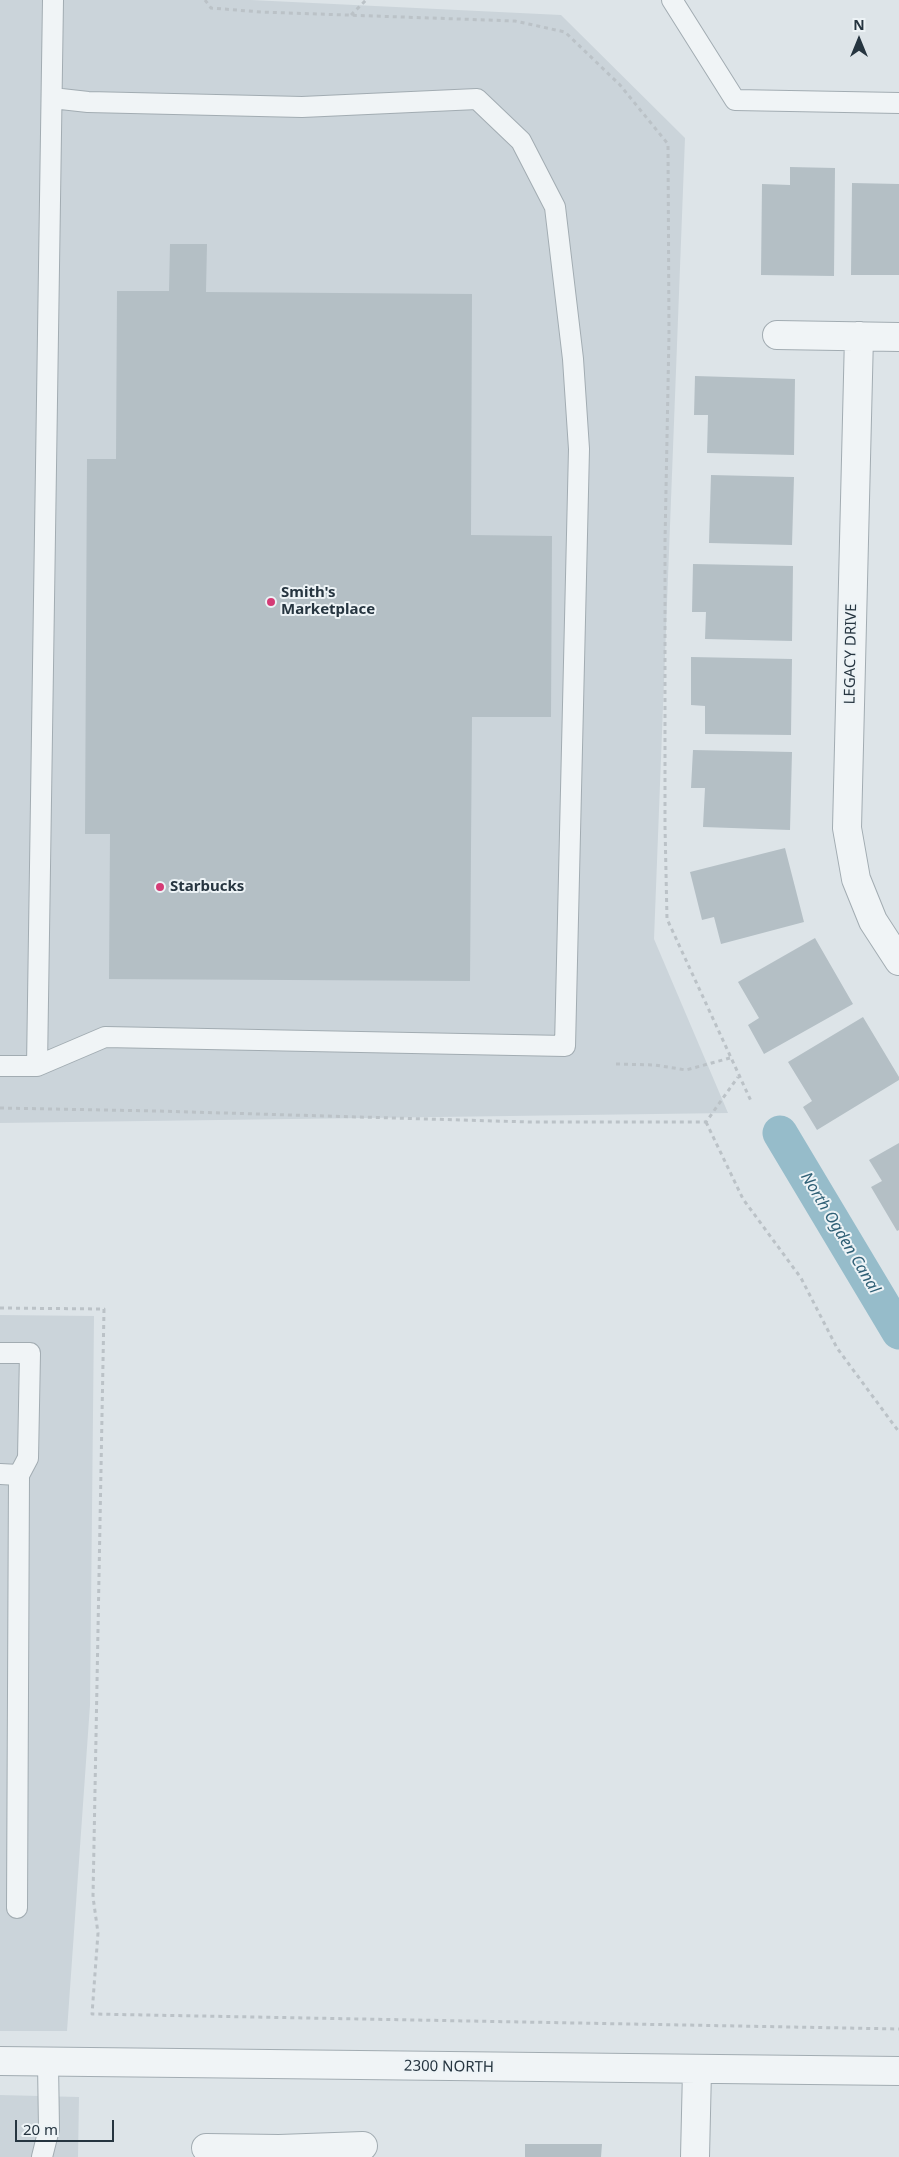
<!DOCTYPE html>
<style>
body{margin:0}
#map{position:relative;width:899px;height:2157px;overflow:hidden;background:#dde4e8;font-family:"Noto Sans",sans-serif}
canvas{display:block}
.north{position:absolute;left:834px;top:15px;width:50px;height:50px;-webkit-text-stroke:4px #edf3f6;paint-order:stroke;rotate:0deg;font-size:14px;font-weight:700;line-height:20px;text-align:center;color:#263540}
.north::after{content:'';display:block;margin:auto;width:18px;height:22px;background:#263540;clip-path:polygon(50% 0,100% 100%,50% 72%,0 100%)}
.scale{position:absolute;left:15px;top:2120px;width:99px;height:22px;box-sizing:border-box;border:2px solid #263540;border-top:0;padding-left:6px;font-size:15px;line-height:18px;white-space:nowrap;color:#263540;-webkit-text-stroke:4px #edf3f6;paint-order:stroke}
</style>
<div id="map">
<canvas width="899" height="2157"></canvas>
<div class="north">N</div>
<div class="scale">20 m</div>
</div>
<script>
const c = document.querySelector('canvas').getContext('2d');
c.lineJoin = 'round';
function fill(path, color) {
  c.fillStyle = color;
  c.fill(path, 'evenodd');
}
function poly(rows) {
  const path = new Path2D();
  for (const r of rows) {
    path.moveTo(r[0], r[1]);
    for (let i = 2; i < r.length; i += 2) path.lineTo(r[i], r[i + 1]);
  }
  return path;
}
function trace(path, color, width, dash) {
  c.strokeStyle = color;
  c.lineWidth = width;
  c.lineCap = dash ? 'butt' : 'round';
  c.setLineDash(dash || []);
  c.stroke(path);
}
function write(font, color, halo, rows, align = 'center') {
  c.font = font + ' "Noto Sans",sans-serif';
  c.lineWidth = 4;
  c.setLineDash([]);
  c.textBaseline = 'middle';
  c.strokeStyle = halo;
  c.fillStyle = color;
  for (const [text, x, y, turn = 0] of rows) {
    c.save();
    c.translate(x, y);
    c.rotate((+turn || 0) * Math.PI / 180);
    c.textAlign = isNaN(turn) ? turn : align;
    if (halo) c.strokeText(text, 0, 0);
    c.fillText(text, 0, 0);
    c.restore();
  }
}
fill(poly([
 [0,0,251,0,561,15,685,138,654,939,728,1113,0,1123],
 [0,1315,94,1316,90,1705,67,2031,0,2031],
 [0,2095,79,2097,78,2157,0,2157]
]), '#cbd4da');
trace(poly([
 [780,1133,899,1332]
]), '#96bcca', 35);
fill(poly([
 [790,167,835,168,834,276,761,275,762,184,790,185],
 [852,183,899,184,899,275,851,275],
 [170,244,207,244,206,292,472,294,471,535,552,536,551,717,472,717,470,981,109,979,110,834,85,834,87,459,116,459,117,291,169,291],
 [695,376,795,379,794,455,707,453,708,415,694,415],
 [711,475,794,477,792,545,709,543],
 [693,564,793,566,792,641,705,639,706,612,692,612],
 [691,657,792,659,791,735,705,734,705,706,691,705],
 [693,750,792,752,790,830,703,827,705,788,691,788],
 [785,848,804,922,721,944,714,917,702,920,690,872],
 [815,938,853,1004,764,1054,748,1025,759,1018,738,982],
 [863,1017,899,1077,899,1080,817,1130,803,1107,812,1101,788,1062],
 [899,1143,899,1230,897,1231,871,1187,882,1181,869,1160],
 [525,2144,602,2144,601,2157,525,2157]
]), '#b4bfc5');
const service = poly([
 [672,0,735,100,899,103],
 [0,1066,37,1066,105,1037,565,1046,579,449,573,359,555,207,521,141,477,99,302,107,88,102,52,98],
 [37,1066,53,0],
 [0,1353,30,1353,28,1458,19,1475],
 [0,1474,19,1475,17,1908],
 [42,2157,49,2129,48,2063]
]);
const minor = poly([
 [777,335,899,337],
 [859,336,847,828,856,879,873,921,899,961],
 [0,2061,899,2071],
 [206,2148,279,2149,363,2146],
 [695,2157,697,2070]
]);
trace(service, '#a2acb2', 22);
trace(minor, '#a2acb2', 30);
trace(poly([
 [205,0,211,8,261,12,515,21,565,32,620,85,668,144,669,334,665,542,665,826,667,919,751,1101],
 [351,15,366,0],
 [616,1064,655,1065,686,1070,730,1058],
 [0,1108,156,1111,529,1122,706,1122,738,1077],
 [706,1122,743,1199,801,1278,837,1348,899,1432],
 [0,1308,104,1309,93,1897,98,1933,92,2014,899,2029]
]), '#bbc2c7', 3, [4, 4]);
trace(service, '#f0f4f6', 20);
trace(minor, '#f0f4f6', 28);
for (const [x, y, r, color] of [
 [271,602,5,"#d53b76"],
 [160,887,5,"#d53b76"]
]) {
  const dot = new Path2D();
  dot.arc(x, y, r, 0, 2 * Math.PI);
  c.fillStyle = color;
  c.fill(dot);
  trace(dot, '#edf3f6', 2);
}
write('bold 15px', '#263540', '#edf3f6', [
 ["Smith's",281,593],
 ["Marketplace",281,610],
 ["Starbucks",170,887]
], 'left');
write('15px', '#263540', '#edf3f6', [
 ["LEGACY DRIVE",851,654,-89],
 ["2300 NORTH",449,2067,1]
]);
write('italic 16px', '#2e5f75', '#edf3f6', [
 ["North Ogden Canal",840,1233,59]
]);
</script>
